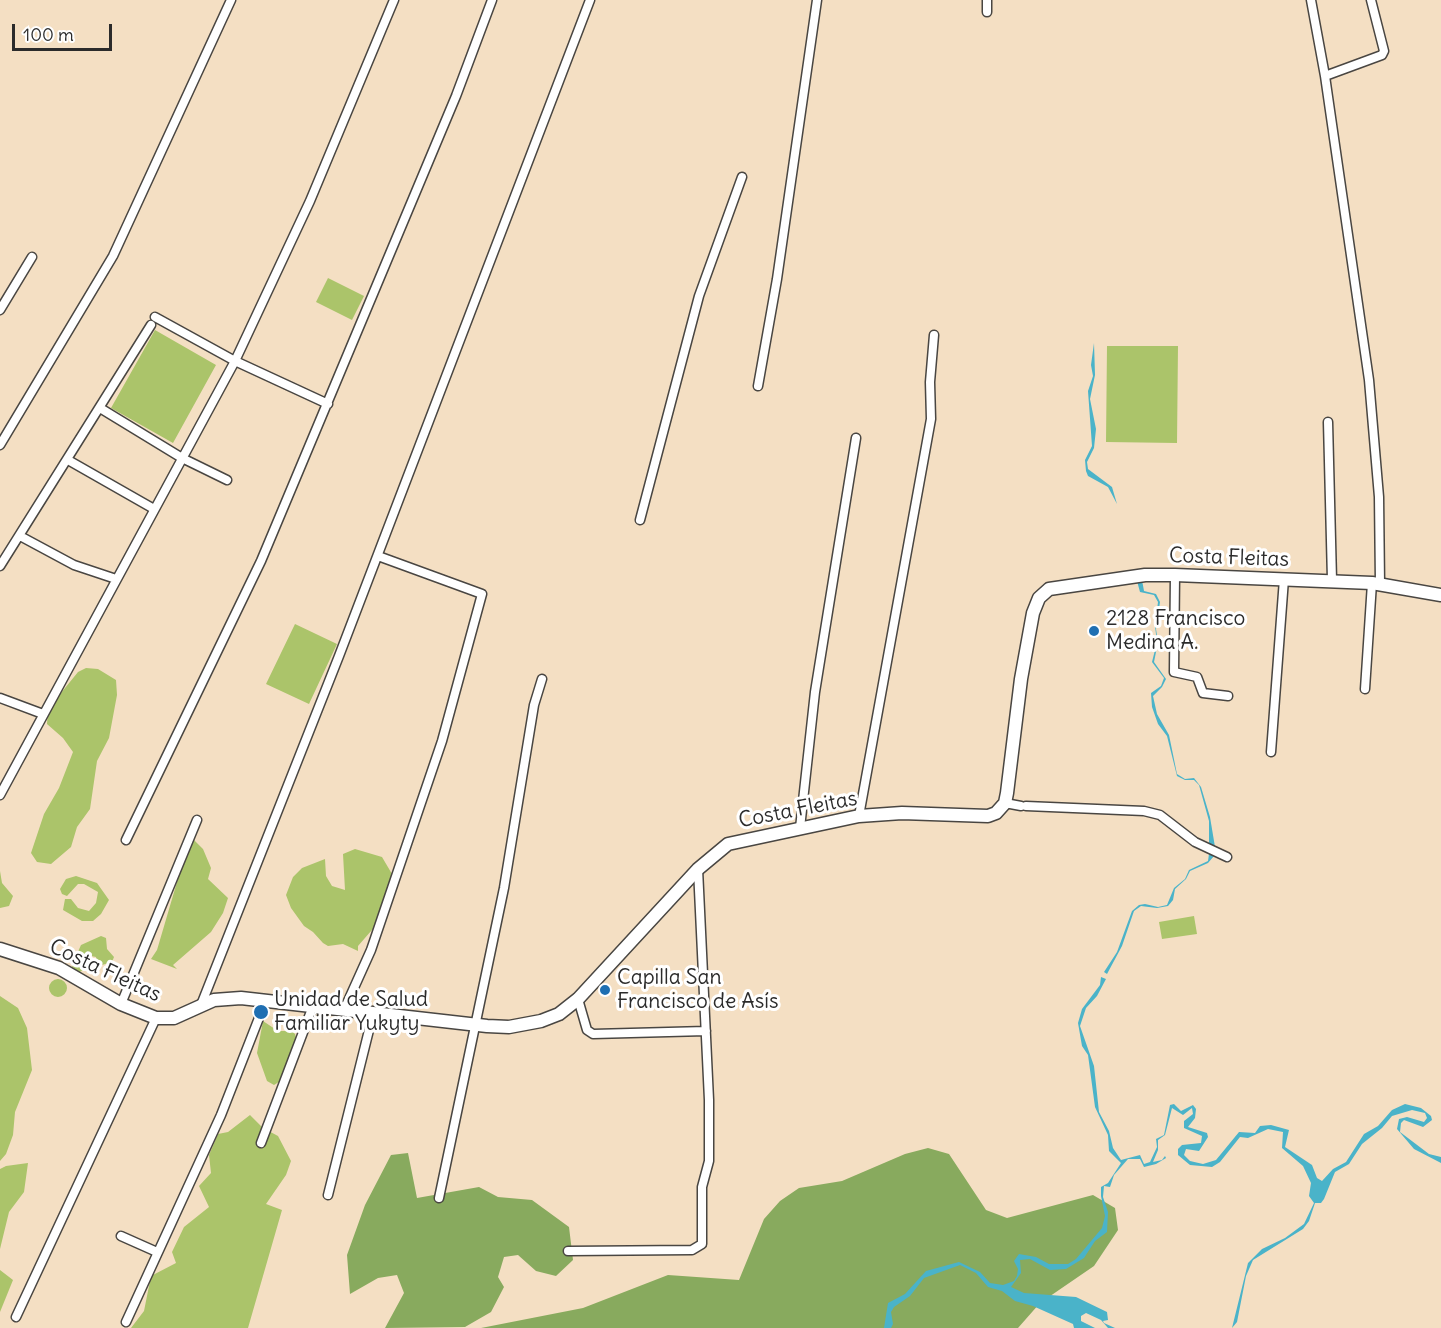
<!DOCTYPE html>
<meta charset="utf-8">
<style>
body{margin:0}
#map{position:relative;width:1441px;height:1328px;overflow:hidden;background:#f4dfc3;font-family:Delius,sans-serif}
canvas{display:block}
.scale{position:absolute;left:12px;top:24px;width:100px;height:27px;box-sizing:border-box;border:3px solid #2b2b2b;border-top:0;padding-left:8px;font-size:18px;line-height:21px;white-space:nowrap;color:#2b2b2b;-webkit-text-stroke:4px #fff;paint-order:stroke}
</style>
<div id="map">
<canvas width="1441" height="1328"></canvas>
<div class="scale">100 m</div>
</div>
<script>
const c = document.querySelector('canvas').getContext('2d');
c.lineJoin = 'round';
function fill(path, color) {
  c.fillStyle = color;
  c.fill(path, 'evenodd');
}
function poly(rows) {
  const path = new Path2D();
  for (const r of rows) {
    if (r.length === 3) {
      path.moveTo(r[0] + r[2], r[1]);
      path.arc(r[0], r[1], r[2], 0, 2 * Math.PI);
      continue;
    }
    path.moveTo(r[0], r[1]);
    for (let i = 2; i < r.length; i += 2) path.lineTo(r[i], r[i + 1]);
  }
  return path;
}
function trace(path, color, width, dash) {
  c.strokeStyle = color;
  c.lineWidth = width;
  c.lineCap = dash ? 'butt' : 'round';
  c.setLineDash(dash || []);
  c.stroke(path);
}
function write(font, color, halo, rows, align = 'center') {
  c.font = font + ' Delius,sans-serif';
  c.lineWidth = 6;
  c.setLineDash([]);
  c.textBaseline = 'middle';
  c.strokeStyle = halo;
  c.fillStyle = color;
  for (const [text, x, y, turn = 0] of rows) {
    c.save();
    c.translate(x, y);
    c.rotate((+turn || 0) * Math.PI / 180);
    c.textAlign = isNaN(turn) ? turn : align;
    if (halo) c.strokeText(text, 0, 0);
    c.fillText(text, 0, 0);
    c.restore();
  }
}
fill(poly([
 [328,278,364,296,352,320,316,302],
 [155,330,216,365,173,443,111,408],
 [1107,346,1178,346,1177,443,1106,442],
 [295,624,337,644,309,704,266,684],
 [86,668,98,669,116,680,117,695,109,738,97,761,90,809,77,827,71,847,51,864,37,862,31,853,44,814,59,788,73,752,63,738,47,724,48,709,78,672],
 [194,840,203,849,211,868,208,879,228,898,223,913,211,932,173,965,177,969,151,959,157,950,182,865],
 [355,849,382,857,392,874,388,897,378,923,358,946,358,951,343,944,328,946,323,943,313,932,304,926,291,908,286,895,293,877,302,868,325,859,326,876,332,886,345,890,343,854],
 [0,871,2,883,13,896,9,906,0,908],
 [76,876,97,883,109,900,101,914,93,921,82,921,63,910,65,899,71,899,78,908,89,911,96,903,98,892,84,884,78,884,67,896,62,894,60,889,66,879],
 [1194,916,1197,934,1162,939,1159,922],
 [101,936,106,938,107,949,114,957,112,962,102,965,97,963,96,957,91,956,83,970,78,973,73,971,72,965,81,945],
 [58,988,9],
 [0,996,18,1008,27,1028,32,1070,15,1112,13,1135,6,1154,0,1161],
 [263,1021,278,1031,292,1031,295,1034,298,1047,295,1069,290,1075,274,1085,267,1081,257,1053],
 [250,1115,263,1128,278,1136,291,1161,286,1175,266,1204,282,1210,248,1328,131,1328,144,1311,151,1276,176,1263,172,1252,184,1227,209,1207,199,1186,211,1173,209,1155,218,1134,228,1132],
 [28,1163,24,1192,9,1212,0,1249,0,1169,6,1166],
 [0,1270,13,1280,0,1312]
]), '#abc46a');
fill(poly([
 [928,1148,949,1154,986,1210,1007,1218,1093,1195,1115,1208,1118,1230,1094,1266,1040,1303,1018,1328,481,1328,583,1308,668,1275,739,1280,764,1219,780,1201,799,1188,842,1181,905,1154],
 [408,1153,417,1198,479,1187,498,1197,532,1200,569,1227,573,1260,556,1276,536,1271,518,1255,504,1257,498,1277,504,1287,491,1312,465,1327,385,1328,404,1293,397,1275,378,1278,350,1294,347,1255,365,1205,391,1155]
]), '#88aa5e');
fill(poly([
 [1094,343,1095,375,1090,399,1096,429,1094,448,1087,462,1088,469,1112,487,1117,504,1108,487,1088,476,1086,471,1085,460,1092,446,1088,391,1093,376,1091,365],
 [1142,580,1144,591,1156,594,1160,602,1156,629,1158,642,1154,662,1166,679,1162,687,1153,696,1157,714,1169,735,1177,774,1185,779,1194,778,1201,787,1210,817,1215,847,1211,847,1209,844,1209,821,1199,785,1194,780,1185,780,1177,776,1167,736,1158,724,1152,707,1151,693,1161,686,1164,678,1152,662,1157,642,1155,626,1158,602,1154,595,1140,592,1137,581],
 [1209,854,1214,856,1208,863,1190,871,1186,879,1175,889,1173,900,1168,906,1157,908,1141,906,1134,911,1122,946,1107,974,1104,972,1117,952,1132,911,1139,905,1145,904,1158,907,1167,905,1174,888,1185,879,1189,870,1208,861],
 [1101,977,1106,979,1097,996,1086,1008,1080,1026,1094,1066,1099,1112,1109,1131,1113,1148,1121,1160,1140,1155,1144,1164,1150,1162,1157,1147,1156,1139,1164,1135,1170,1105,1174,1104,1181,1111,1193,1105,1196,1109,1195,1118,1188,1127,1207,1133,1208,1137,1199,1151,1186,1149,1184,1155,1190,1161,1203,1164,1216,1160,1239,1132,1255,1133,1260,1126,1271,1125,1289,1130,1285,1147,1312,1165,1317,1178,1322,1181,1333,1169,1346,1162,1364,1134,1378,1126,1392,1110,1405,1104,1421,1108,1431,1116,1432,1120,1423,1127,1404,1120,1401,1123,1400,1132,1429,1154,1441,1157,1441,1163,1414,1149,1397,1129,1399,1119,1407,1117,1424,1122,1427,1118,1425,1113,1412,1110,1392,1116,1382,1128,1362,1144,1349,1164,1335,1172,1324,1199,1321,1203,1315,1203,1309,1221,1303,1229,1253,1260,1246,1276,1237,1322,1232,1328,1248,1263,1262,1249,1285,1238,1304,1224,1314,1203,1309,1196,1311,1183,1303,1166,1282,1148,1283,1132,1268,1129,1248,1138,1240,1137,1220,1162,1212,1167,1190,1165,1178,1155,1178,1149,1182,1145,1201,1143,1202,1136,1184,1128,1184,1121,1193,1114,1192,1108,1183,1115,1172,1108,1165,1135,1158,1140,1158,1150,1153,1162,1162,1160,1165,1156,1166,1158,1156,1164,1144,1167,1140,1159,1128,1159,1114,1175,1110,1187,1104,1186,1103,1197,1108,1212,1107,1232,1095,1241,1084,1258,1066,1269,1050,1270,1030,1259,1020,1260,1021,1273,1011,1287,1024,1293,1076,1297,1107,1312,1108,1320,1103,1321,1104,1323,1115,1328,1108,1328,1101,1320,1086,1313,1081,1316,1081,1321,1095,1328,1074,1328,1073,1324,1033,1306,1015,1301,1002,1291,988,1287,976,1273,960,1265,924,1278,910,1296,894,1307,891,1312,893,1324,891,1328,884,1328,888,1303,905,1294,926,1271,959,1262,980,1272,990,1283,1003,1285,1014,1281,1017,1276,1018,1269,1014,1261,1019,1254,1036,1257,1049,1264,1068,1264,1076,1259,1102,1228,1105,1216,1101,1196,1101,1187,1108,1183,1121,1163,1109,1151,1108,1135,1095,1107,1088,1055,1082,1046,1078,1023,1082,1009,1100,985]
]), '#4ab3c9');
const street = poly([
 [987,0,987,12],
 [1311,0,1325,76,1369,380,1379,497,1380,584],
 [1325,76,1382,55,1384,51,1371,0],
 [0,310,32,257],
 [155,317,235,361,328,404],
 [758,386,777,279,817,0],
 [100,408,182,458,227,480],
 [1328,422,1332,580],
 [0,445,113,256,231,0],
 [68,460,154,509],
 [640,520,699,296,742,177],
 [20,536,74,565,116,579],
 [0,566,151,325],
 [1175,575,1174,672,1197,677,1203,693,1228,696],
 [1365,689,1372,583],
 [0,698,43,714],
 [1271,752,1284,579],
 [0,795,235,361,310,201,394,0],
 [1005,803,1021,806],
 [1026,806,1144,811,1160,815,1195,842,1227,857],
 [859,816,931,419,930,382,934,335],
 [800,828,815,692,856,438],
 [126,840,261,561,456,96,492,0],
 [578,999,587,1030,593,1034,706,1031],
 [121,1004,197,820],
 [201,1005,339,656,590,0],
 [344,1010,371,950,442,741,482,594,378,556],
 [261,1143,313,1006],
 [328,1195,373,1014],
 [439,1198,504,888,534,705,542,679],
 [121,1236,157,1252],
 [568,1251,692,1250,702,1244,702,1187,709,1161,709,1100,698,869],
 [16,1317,156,1018],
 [126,1322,221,1115,266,1000]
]);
const secondary = poly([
 [0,949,59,968,121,1004,156,1018,174,1018,214,1000,241,998,487,1026,509,1027,541,1021,559,1014,578,999,698,869,728,844,859,816,902,813,988,816,996,813,1005,803,1007,793,1021,679,1033,613,1039,598,1049,589,1145,575,1175,575,1372,583,1441,595]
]);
trace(street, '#494642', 11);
trace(secondary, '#494642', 15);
trace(street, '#fff', 8);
trace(secondary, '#fff', 12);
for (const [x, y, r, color] of [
 [1094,631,6,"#1f6fb2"],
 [605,990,6,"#1f6fb2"],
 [261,1012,8,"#1f6fb2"]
]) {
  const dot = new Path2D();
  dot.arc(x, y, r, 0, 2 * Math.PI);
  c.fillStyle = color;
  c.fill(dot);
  trace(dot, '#fff', 2);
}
write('21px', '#2b2b2b', '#fff', [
 ["Costa Fleitas",1229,558,2],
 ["Costa Fleitas",798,810,-11],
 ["Costa Fleitas",105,971,25]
]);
write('21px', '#2b2b2b', '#fff', [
 ["2128 Francisco",1106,619],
 ["Medina A.",1106,643],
 ["Capilla San",617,978],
 ["Francisco de Asís",617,1002],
 ["Unidad de Salud",274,1000],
 ["Familiar Yukyty",274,1024]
], 'left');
</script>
